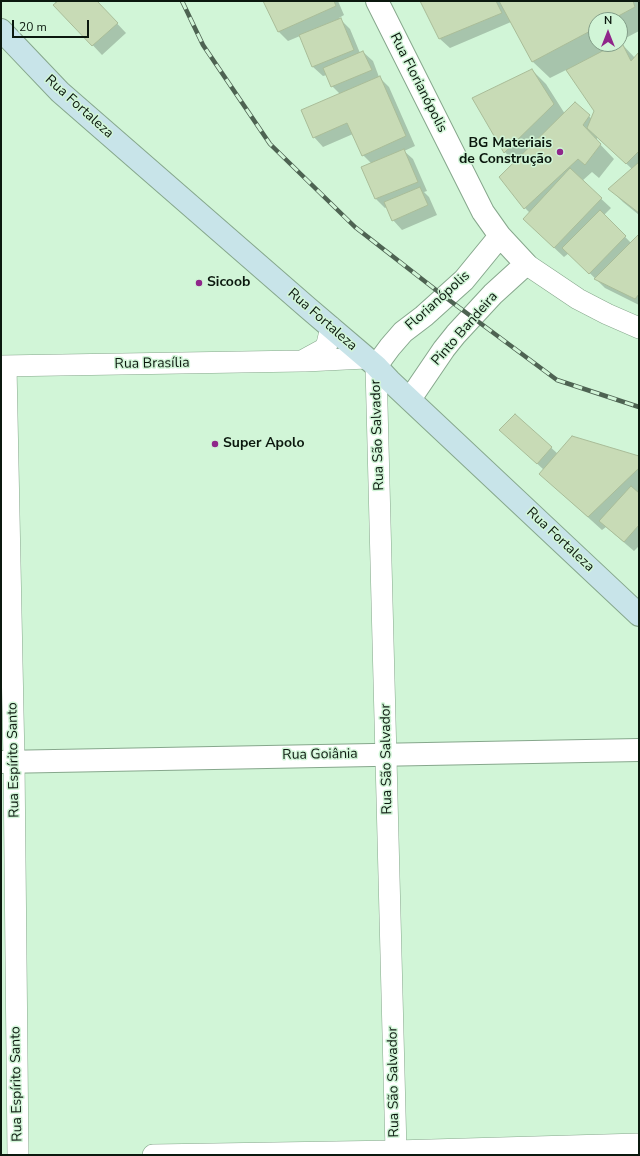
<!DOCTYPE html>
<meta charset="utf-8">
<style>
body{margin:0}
#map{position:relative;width:640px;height:1156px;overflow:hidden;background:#d1f5d7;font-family:"Nunito Sans",sans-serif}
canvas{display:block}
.frame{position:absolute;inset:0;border:2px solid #0b180e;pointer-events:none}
.north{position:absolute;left:588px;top:12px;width:40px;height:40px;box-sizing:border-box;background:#d1f5d7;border:1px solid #829d87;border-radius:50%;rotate:0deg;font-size:11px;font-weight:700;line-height:16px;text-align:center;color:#0b180e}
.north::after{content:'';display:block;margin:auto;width:14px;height:18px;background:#8f268a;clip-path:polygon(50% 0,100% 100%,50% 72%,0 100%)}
.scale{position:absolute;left:12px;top:20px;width:77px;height:18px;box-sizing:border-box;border:2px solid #0b180e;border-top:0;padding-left:5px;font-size:12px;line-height:14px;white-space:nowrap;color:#0b180e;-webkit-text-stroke:3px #d1f5d7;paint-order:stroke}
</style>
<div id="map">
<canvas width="640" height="1156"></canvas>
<div class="frame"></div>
<div class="north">N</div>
<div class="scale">20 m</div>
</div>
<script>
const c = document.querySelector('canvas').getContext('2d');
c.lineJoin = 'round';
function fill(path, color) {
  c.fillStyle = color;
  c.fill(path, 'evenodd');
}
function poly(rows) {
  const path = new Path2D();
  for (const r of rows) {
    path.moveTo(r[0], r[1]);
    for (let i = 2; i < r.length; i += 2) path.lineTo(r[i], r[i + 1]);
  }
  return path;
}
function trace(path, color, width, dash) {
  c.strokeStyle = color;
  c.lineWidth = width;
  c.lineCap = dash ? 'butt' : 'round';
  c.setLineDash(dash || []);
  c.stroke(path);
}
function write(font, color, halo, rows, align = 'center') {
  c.font = font + ' "Nunito Sans",sans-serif';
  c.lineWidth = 3;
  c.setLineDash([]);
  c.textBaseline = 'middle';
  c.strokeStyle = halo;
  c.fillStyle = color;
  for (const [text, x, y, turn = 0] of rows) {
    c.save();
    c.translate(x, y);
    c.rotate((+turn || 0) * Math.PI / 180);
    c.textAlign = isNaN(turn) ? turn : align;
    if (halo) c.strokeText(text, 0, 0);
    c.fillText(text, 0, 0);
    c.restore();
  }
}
fill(poly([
 [54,1,96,1,126,33,102,55,55,5,56,4],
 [264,1,338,1,344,15,339,18,350,29,360,53,363,52,373,61,379,77,389,87,415,146,404,151,413,159,427,191,424,192,429,197,437,215,402,230,393,220,387,207,385,208,375,198,372,164,363,155,353,134,323,147,314,137,340,94,332,86,327,75,323,76,313,67,300,36,288,41,279,32],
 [421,1,639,1,639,31,620,41,620,20,596,20,596,44,620,44,620,42,635,58,639,53,639,215,623,202,610,189,632,169,598,137,596,140,614,159,599,178,592,172,582,181,611,208,604,215,631,243,639,235,639,305,605,288,569,253,564,257,533,228,530,213,525,208,515,163,505,152,474,98,532,70,546,84,565,114,575,104,592,119,596,111,566,70,550,78,532,61,511,22,450,48,440,39],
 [515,415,558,454,639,457,639,548,638,547,634,551,606,527,602,530,540,474,544,470,501,430]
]), '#0003');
const building = poly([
 [58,1,97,1,118,23,92,46,53,5,58,1],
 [263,1,334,1,336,6,278,32,263,1],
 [420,1,496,1,502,13,439,39,420,1],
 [499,1,633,1,635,7,611,20,596,20,596,28,532,62,499,1],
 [341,18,354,50,312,67,299,35,341,18],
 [621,41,631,61,639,52,639,151,626,164,587,128,594,111,566,70,616,44,620,44,621,41],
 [363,51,372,70,331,87,323,68,363,51],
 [532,69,554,104,504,153,472,98,532,69],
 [380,76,406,136,362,156,347,123,313,138,301,110,380,76],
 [575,102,590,115,583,125,601,144,585,165,578,159,524,209,499,177,575,102],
 [404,149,418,182,375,199,361,167,404,149],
 [639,162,639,213,608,189,639,162],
 [570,168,602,198,554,248,523,219,570,168],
 [420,187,428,205,392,221,384,202,420,187],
 [600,210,626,236,589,274,562,248,600,210],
 [639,234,639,294,635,299,594,279,639,234],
 [515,414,552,447,537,464,499,430,515,414],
 [572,436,639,456,639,468,588,517,539,474,572,436],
 [631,486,639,493,639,525,624,542,599,521,631,486]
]);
fill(building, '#c8dbb6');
trace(building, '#a9bc98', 1);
const minor = poly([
 [526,264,578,299,607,314,639,328],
 [305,361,366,358],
 [1,366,302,361,324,349,327,344,331,327],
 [6,366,14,761,18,1155],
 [376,366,396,1151],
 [153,1155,396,1151,639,1144]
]);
const tertiary = poly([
 [377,1,483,212,500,236,526,264,493,294,456,334,444,349,410,399],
 [376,366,390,347,403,332,424,316,464,280,500,236],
 [1,762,639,750]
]);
const secondary = poly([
 [1,30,60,92,308,308,376,366,390,381,639,615]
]);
trace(minor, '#86a78c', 22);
trace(tertiary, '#86a78c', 24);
trace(secondary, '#86a78c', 24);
trace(minor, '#fff', 21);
trace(tertiary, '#fff', 22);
trace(secondary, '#c8e4e9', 22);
const rail = poly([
 [182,1,203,45,270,144,355,227,445,297,557,380,639,407]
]);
trace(rail, '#4e6352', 4.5);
trace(rail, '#d1f5d7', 3, [9]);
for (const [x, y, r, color] of [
 [560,152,4,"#8f268a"],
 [199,283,4,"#8f268a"],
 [215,444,4,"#8f268a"]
]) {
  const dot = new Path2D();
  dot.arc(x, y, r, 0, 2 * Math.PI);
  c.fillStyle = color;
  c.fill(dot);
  trace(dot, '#d1f5d7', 1.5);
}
write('14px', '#0b180e', '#d1f5d7', [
 ["Rua Florianópolis",418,83,63],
 ["Rua Fortaleza",79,107,42],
 ["Florianópolis",438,301,-42],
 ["Rua Fortaleza",322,320,41],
 ["Pinto Bandeira",465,329,-49],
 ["Rua Brasília",152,364,-1],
 ["Rua São Salvador",378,435,-92],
 ["Rua Fortaleza",560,540,43],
 ["Rua Goiânia",320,755,-1],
 ["Rua São Salvador",387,759,-91],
 ["Rua Espírito Santo",14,760,-91],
 ["Rua São Salvador",394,1082,-91],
 ["Rua Espírito Santo",17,1084,-91]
]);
write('bold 14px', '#0b180e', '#d1f5d7', [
 ["BG Materiais",552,144,"right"],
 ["de Construção",552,160,"right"],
 ["Sicoob",207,283],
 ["Super Apolo",223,444]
], 'left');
</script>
